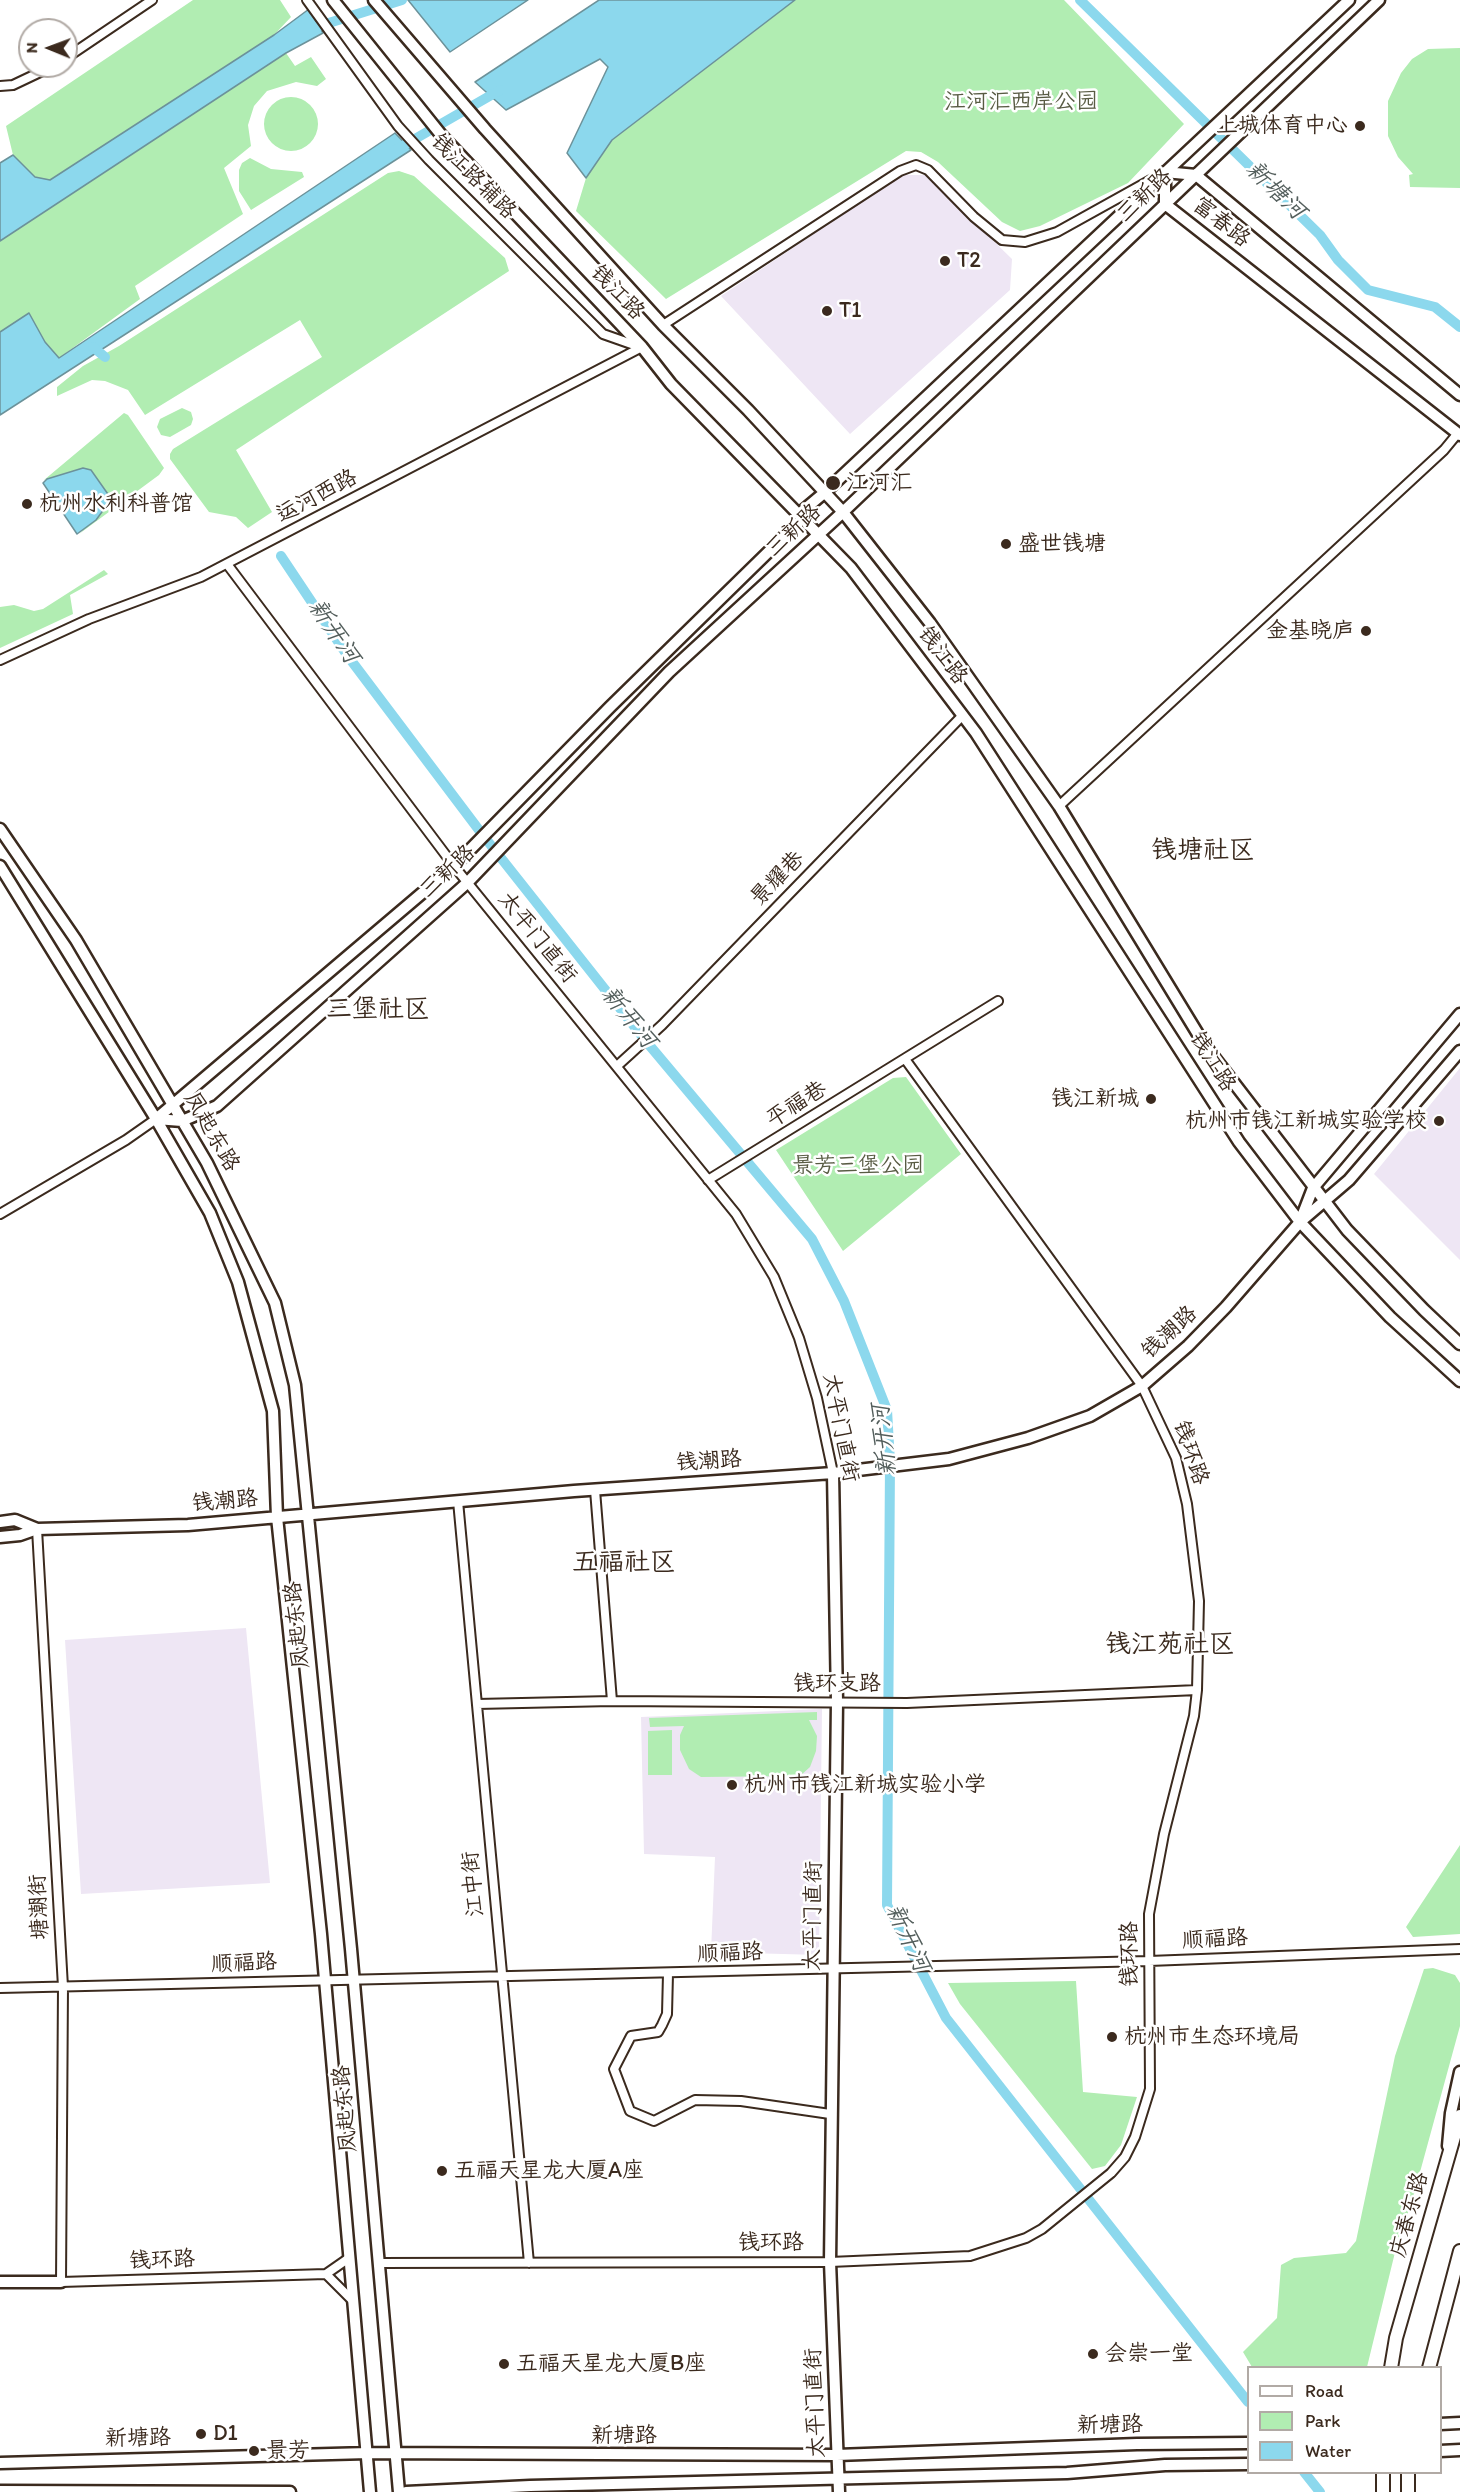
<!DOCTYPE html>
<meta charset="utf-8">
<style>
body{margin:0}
#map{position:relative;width:1460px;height:2492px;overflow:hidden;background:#fff;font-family:Itim,sans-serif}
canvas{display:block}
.legend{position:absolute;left:1247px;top:2366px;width:195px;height:108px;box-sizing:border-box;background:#fff;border:2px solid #b1aaa5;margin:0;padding:8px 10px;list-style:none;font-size:18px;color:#3b2a1e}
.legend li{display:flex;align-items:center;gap:12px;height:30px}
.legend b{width:30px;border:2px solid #b1aaa5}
.north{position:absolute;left:18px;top:18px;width:60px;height:60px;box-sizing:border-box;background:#fff;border:2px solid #b1aaa5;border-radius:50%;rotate:271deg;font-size:16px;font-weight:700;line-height:24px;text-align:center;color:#3b2a1e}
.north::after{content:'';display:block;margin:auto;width:21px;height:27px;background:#3b2a1e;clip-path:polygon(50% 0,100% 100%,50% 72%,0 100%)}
</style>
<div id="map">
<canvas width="1460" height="2492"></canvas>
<ul class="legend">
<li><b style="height:8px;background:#fff"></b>Road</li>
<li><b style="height:16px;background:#b1edb2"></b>Park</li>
<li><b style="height:16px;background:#8cd8ed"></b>Water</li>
</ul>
<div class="north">N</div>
</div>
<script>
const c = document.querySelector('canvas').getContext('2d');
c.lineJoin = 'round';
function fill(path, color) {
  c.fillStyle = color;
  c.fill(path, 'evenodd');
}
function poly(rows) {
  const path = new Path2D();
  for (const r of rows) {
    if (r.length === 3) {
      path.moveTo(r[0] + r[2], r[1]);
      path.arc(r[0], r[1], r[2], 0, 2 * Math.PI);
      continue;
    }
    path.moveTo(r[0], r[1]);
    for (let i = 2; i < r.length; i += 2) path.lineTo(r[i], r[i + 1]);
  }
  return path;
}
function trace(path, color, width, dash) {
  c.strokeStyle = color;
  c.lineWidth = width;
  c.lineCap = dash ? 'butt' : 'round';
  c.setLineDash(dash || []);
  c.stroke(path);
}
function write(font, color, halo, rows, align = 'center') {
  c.font = font + ' Itim,"LXGW WenKai TC",sans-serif';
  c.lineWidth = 5;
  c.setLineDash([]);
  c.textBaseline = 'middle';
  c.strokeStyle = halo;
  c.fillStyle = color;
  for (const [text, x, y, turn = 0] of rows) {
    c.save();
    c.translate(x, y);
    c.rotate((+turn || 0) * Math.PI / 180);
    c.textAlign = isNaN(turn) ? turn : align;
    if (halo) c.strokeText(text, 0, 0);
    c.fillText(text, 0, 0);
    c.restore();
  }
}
fill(poly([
 [902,175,926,175,1012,259,1010,290,850,434,721,296],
 [1460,1068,1460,1260,1374,1174],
 [246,1628,270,1883,81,1894,65,1640],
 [822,1709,819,1955,711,1952,715,1857,644,1854,641,1717]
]), '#eee6f4');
fill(poly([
 [193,0,280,0,291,17,274,35,50,180,35,177,13,155,6,126],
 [795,0,1064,0,1184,124,1128,183,1040,226,1020,231,1002,222,938,162,921,152,906,151,666,299,576,211,586,178,612,140],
 [1460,48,1460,188,1410,187,1409,175,1413,174,1398,157,1388,136,1388,101,1401,73,1412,59,1428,49],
 [286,53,295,66,311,57,326,79,317,86,296,82,267,91,254,106,248,125,251,146,224,168,243,214,135,286,140,299,59,358,45,342,29,313,0,332,0,241],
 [291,124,27],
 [250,158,271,169,302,172,304,177,251,210,239,191,239,170,242,163],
 [399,171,414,176,505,258,509,271,236,450,272,512,248,528,236,517,209,512,170,459,170,454,173,449,322,357,300,320,145,415,128,390,105,381,92,380,57,396,57,387,83,366,119,346,388,173],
 [182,408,191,412,193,419,191,425,170,437,161,435,157,427,160,419],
 [124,413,128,415,164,468,159,475,79,534,108,506,47,479,44,480],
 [104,570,108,574,70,595,73,614,0,648,0,607,14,605,34,611,43,609],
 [906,1077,961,1154,843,1251,776,1150,893,1078],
 [817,1712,817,1720,809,1720,817,1736,816,1751,810,1767,800,1776,701,1777,689,1769,680,1750,680,1735,684,1726,650,1727,649,1718],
 [672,1730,672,1775,648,1775,648,1731],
 [1460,1845,1460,1934,1413,1937,1406,1927],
 [1433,1968,1455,1975,1460,1983,1460,2026,1411,2205,1399,2236,1367,2367,1252,2367,1243,2352,1277,2318,1281,2265,1294,2258,1346,2253,1356,2241,1395,2056,1424,1969],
 [1076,1981,1083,2092,1137,2097,1121,2145,1105,2166,1092,2169,960,2004,948,1983]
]), '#b1edb2');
const water = poly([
 [408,0,528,0,450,52,408,0],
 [599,0,795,0,612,140,586,178,567,153,608,67,600,59,506,110,475,82,599,0],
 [309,9,323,33,286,53,0,241,0,163,13,155,35,177,50,180,274,35,309,9],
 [395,133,411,150,0,415,0,332,29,313,45,342,59,358,395,133],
 [83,468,91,470,110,497,110,501,96,520,77,534,43,483,47,479,83,468]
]);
fill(water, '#8cd8ed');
trace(water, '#6c929a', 1.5);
trace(poly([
 [1080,0,1320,235,1338,260,1368,290,1435,307,1460,327],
 [316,27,402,0],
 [394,151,500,90],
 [93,347,105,357],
 [281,556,347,655,482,834,645,1040,812,1239,844,1301,887,1410,890,1462,887,1905,946,2018,1248,2402],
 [1304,2472,1320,2492]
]), '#8cd8ed', 10);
const street = poly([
 [307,0,398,126,429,160,603,334,640,347],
 [66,58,152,0],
 [0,86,13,85,53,66],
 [663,325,900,171,916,165,928,170,974,217,1002,240,1025,242,1057,232,1156,177],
 [227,564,454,866,736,1214,774,1277,799,1338,817,1398,833,1473],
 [0,660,89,619,201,577,642,347],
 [1059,806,1444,450,1458,433],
 [617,1066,662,1025,963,715],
 [708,1180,998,1001],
 [0,1214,126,1140,156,1119],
 [595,1490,612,1701],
 [458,1501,529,2263],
 [37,1529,63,1987,61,2282,326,2274,349,2258],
 [477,1704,612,1701,907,1703,1197,1690],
 [668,1974,667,2014,662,2025,658,2032,631,2036,614,2069,630,2111,654,2121,695,2100,741,2101,830,2114],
 [0,1988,1149,1961,1460,1949],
 [379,2263,830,2262,970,2256,1026,2238,1042,2229,1111,2173,1125,2157,1135,2137,1150,2089,1149,1914,1164,1834,1194,1716,1197,1690,1199,1601,1187,1504,1176,1458,1142,1386,905,1059],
 [326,2274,353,2301]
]);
const secondary = poly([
 [333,0,442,136,642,347,671,384,851,568,976,733,1239,1142,1300,1222,1390,1317,1460,1381],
 [374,0,485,129,663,325,748,410,843,512,930,623,1059,806,1204,1044,1347,1230,1424,1310,1460,1344],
 [1165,172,1196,175,1460,395],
 [1165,172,1165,204],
 [1165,204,1460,435],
 [799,514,824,493,1349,0],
 [0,829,76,940,207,1163,275,1303,295,1385,351,1949,399,2492],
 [0,866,156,1119,210,1213,238,1282,273,1411,277,1517,321,1934,370,2492],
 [156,1119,182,1121,217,1106,467,883,669,672,843,512,1379,0],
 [156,1119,454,866,610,707,803,518],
 [1301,1219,1313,1188,1460,1014],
 [833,1473,837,1702,830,2262,839,2492],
 [0,1522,15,1520,37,1529],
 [0,1537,20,1535,37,1529,188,1525,574,1491,833,1473,949,1459,1028,1438,1090,1416,1142,1386,1188,1346,1226,1307,1300,1222,1349,1180,1460,1051],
 [1448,2146,1451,2113,1460,2072],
 [0,2282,61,2282],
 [1440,2424,1460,2423],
 [1440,2451,1460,2450],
 [0,2463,368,2453,837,2455,1137,2444,1248,2443],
 [0,2491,290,2492],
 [406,2492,530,2486,1067,2473,1165,2465,1248,2464]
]);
const primary = poly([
 [1391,2368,1396,2338,1460,2116],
 [1429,2368,1460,2251],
 [1383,2492,1383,2472],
 [1408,2492,1408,2472]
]);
trace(street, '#3b2a1e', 12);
trace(secondary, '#3b2a1e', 15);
trace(primary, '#3b2a1e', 16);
trace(street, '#fff', 8);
trace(secondary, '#fff', 10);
trace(primary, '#fff', 12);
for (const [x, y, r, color] of [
 [1360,126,6,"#3b2a1e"],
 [945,261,6,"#3b2a1e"],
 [827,311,6,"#3b2a1e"],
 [833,483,8,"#3b2a1e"],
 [27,504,6,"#3b2a1e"],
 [1006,544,6,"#3b2a1e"],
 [1366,631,6,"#3b2a1e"],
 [1151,1099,6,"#3b2a1e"],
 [1439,1121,6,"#3b2a1e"],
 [732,1785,6,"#3b2a1e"],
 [1112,2037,6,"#3b2a1e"],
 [442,2171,6,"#3b2a1e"],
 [1093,2354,6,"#3b2a1e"],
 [504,2364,6,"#3b2a1e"],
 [201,2434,6,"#3b2a1e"],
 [254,2451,6,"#3b2a1e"]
]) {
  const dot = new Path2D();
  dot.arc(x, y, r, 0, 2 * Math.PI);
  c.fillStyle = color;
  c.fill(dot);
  trace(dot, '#fff', 2);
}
write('22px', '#585b43', '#fff', [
 ["江河汇西岸公园",1021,102],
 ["景芳三堡公园",858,1166]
]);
write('22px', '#3b2a1e', '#fff', [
 ["上城体育中心",1348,126,"right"],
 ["T2",957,261],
 ["T1",839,311],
 ["江河汇",846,483],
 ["杭州水利科普馆",39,504],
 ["盛世钱塘",1018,544],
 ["金基晓庐",1354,631,"right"],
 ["钱江新城",1139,1099,"right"],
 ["杭州市钱江新城实验学校",1427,1121,"right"],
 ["杭州市钱江新城实验小学",744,1785],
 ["杭州市生态环境局",1124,2037],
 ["五福天星龙大厦A座",454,2171],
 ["会崇一堂",1105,2354],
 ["五福天星龙大厦B座",516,2364],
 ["D1",213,2434],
 ["景芳",266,2451]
], 'left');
write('22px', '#3b2a1e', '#fff', [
 ["钱江路辅路",473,177,45],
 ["三新路",1145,196,-44],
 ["富春路",1221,223,38],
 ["钱江路",617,293,46],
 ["运河西路",317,497,-28],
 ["三新路",794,531,-43],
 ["钱江路",942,656,53],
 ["三新路",448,872,-43],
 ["景耀巷",778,879,-46],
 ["太平门直街",537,938,51],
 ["钱江路",1212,1062,58],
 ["平福巷",797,1105,-32],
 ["凤起东路",211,1132,60],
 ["钱潮路",1170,1333,-43],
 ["太平门直街",840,1428,79],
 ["钱环路",1190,1453,71],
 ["钱潮路",709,1462,-4],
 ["钱潮路",225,1502,-5],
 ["凤起东路",298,1625,-96],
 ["钱环支路",837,1684],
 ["江中街",474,1884,-95],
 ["塘潮街",40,1907,-93],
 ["太平门直街",814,1916,-89],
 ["顺福路",1215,1940,-3],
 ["顺福路",730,1954,-2],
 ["钱环路",1130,1954,-90],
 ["顺福路",244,1964,-2],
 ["凤起东路",346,2109,-95],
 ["庆春东路",1410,2215,-74],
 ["钱环路",771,2243],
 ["钱环路",162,2261,-2],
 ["太平门直街",816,2403,-92],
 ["新塘路",1110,2426,-1],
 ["新塘路",624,2436],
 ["新塘路",138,2439,-1]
]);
write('italic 24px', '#535e5c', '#fff', [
 ["新塘河",1275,191,44],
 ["新开河",333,632,56],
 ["新开河",628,1018,51],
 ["新开河",885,1440,-96],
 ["新开河",907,1938,65]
]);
write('26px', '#3b2a1e', '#fff', [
 ["钱塘社区",1203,851],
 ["三堡社区",378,1010],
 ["五福社区",624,1563],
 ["钱江苑社区",1170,1645]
]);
</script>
